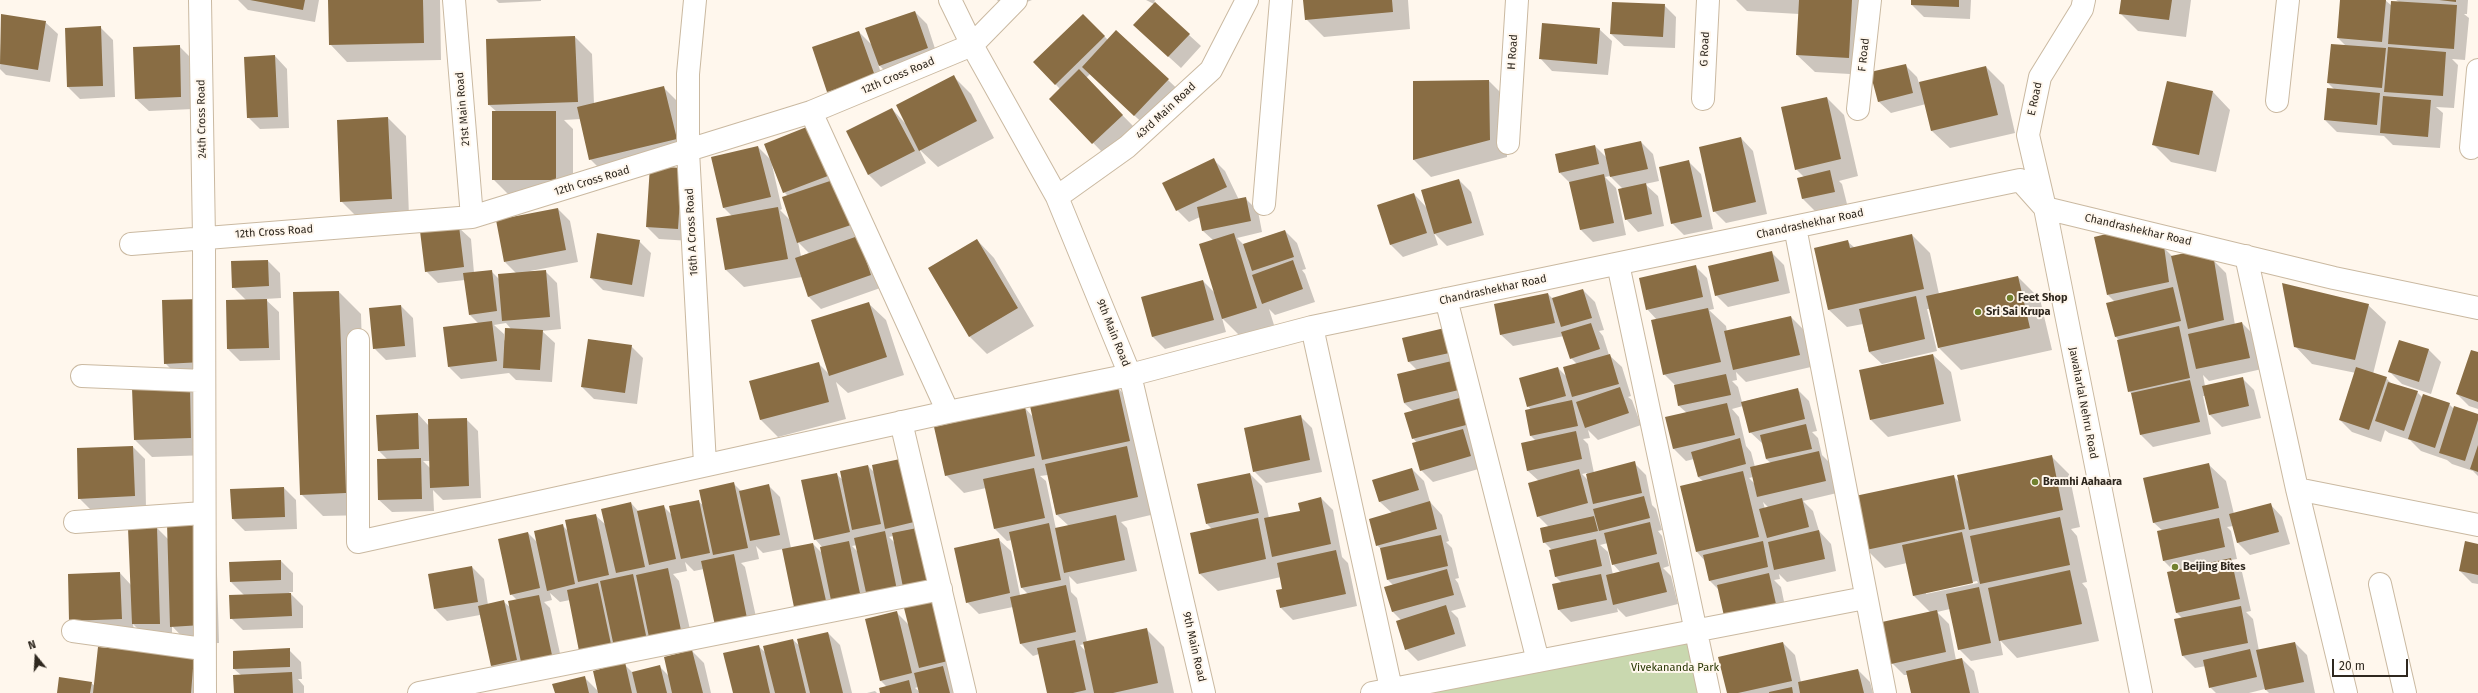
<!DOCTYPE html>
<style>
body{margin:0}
#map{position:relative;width:2478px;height:693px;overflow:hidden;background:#fff7ed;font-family:"Fira Sans",sans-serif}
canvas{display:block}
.north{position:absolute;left:16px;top:637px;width:40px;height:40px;-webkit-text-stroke:3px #fff7ed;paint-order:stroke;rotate:342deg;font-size:11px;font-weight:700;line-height:16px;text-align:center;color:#2f281f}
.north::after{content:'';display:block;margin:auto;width:14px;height:18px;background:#2f281f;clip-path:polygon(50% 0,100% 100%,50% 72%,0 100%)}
.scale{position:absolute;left:2332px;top:659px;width:76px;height:18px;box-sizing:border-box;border:2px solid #2f281f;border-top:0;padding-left:5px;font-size:12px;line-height:14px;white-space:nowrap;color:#2f281f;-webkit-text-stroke:3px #fff7ed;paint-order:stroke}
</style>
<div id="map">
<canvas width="2478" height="693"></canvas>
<div class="north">N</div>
<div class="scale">20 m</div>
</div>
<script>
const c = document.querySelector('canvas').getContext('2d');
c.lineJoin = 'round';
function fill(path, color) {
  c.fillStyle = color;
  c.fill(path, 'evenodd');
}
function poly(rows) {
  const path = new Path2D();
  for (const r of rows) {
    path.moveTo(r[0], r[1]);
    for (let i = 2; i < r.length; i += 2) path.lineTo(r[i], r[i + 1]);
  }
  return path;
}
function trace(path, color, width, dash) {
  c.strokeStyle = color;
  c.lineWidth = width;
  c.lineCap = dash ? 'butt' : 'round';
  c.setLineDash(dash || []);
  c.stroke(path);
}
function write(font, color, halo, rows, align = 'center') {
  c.font = font + ' "Fira Sans",sans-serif';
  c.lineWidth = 4;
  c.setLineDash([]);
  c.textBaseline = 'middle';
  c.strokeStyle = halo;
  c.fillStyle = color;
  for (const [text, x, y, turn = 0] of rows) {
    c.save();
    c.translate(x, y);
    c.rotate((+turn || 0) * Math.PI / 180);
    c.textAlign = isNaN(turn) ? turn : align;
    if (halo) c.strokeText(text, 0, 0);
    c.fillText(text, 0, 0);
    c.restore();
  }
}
fill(poly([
 [1698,639,1709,693,1421,693]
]), '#c9d8af');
fill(poly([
 [238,0,319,0,315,22,248,10],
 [329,0,440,0,441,60,347,62,330,44],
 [496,0,541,0,541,1,499,3],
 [997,0,1032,0,1007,10],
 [1146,0,1155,0,1154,3,1201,46,1181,68,1147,37,1154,4],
 [1304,0,1408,0,1410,29,1324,37,1306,19],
 [1736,0,1870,0,1867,75,1815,72,1797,55,1799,14,1747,11],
 [1912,0,1971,0,1970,19,1924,17,1912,5],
 [2122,0,2191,0,2186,37,2138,31,2121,14],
 [2341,0,2385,0,2392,6,2399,2,2396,0,2468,0,2467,14,2464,14,2469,18,2465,60,2452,59,2458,65,2454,108,2436,107,2443,113,2440,148,2393,145,2384,136,2337,132,2325,120,2335,90,2328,83,2346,46,2338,38],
 [1664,5,1676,17,1675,48,1624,46,1611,34],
 [915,12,927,24,939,61,892,78,878,64,886,88,840,104,828,92,813,48,859,32,873,46],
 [2,15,45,22,58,34,50,82,6,75,0,69],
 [1083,15,1108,40,1116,31,1186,97,1152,132,1090,74,1086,78,1134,127,1105,155,1050,99,1060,89,1034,62],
 [101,28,113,40,115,97,80,99,68,87],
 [1599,29,1612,41,1608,75,1552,71,1540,58],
 [575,37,592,54,594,104,663,87,681,105,694,156,652,166,694,181,690,241,659,239,647,227,651,167,608,177,590,159,581,119,564,120,573,129,573,197,511,197,493,179,497,112,489,105],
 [179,46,191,58,193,109,149,111,136,99],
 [275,56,287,69,289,128,260,129,248,117],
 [1905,65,1917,77,1919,83,1986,67,2004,85,2015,133,1950,148,1932,131,1926,104,1891,113,1878,101],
 [953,76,971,94,994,138,938,167,919,149,926,163,881,187,869,175,847,132,892,109,905,123],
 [1489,81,1507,99,1507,157,1431,177,1414,160,1414,82],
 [2213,92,2230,110,2216,172,2171,162,2153,144],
 [1827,98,1844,115,1858,176,1839,181,1842,184,1847,204,1815,211,1803,199,1804,177,1796,169],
 [388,118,406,136,409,216,359,219,341,201],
 [826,137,883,287,821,309,809,297,802,277,744,287,726,270,717,219,732,216,724,208,712,158,758,147,771,160],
 [772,165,784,192,788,196,791,221,780,210,782,209],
 [798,242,809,253,801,256],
 [1741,138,1753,151,1767,214,1726,223,1714,211],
 [1641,142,1653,154,1659,181,1645,184,1658,196,1664,226,1638,232,1626,219,1623,189,1610,176,1605,177,1616,188,1626,235,1593,242,1581,230,1571,184,1560,173,1595,146,1606,157],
 [1213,159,1225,171,1239,200,1245,198,1258,211,1262,232,1237,238,1244,245,1285,231,1297,243,1306,269,1302,270,1305,274,1315,302,1275,315,1269,309,1274,325,1240,336,1222,318,1226,332,1165,349,1153,337,1142,298,1203,281,1215,293,1213,240,1203,231,1200,217,1189,222,1177,210],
 [1689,162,1701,174,1713,229,1684,235,1672,223],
 [1459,180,1471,192,1484,235,1447,246,1434,233,1438,245,1403,257,1391,245,1378,206,1414,194,1427,208],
 [558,209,570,221,578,262,530,271,545,271,557,283,561,329,542,331,555,343,552,382,516,380,509,373,461,379,449,367,479,324,470,315,465,280,438,283,426,271,458,227,471,239,474,273,491,271,499,279,517,274,505,262],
 [506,323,511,329,504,341,504,334,494,325],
 [1912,235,1930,253,1939,294,2018,277,2040,299,2052,350,1961,370,1939,348,1930,309,1927,309,1937,351,1882,364,1869,352,1863,324,1847,327,1829,310,1816,249,1848,242,1855,248],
 [977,240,994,258,1034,326,987,354,969,336],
 [639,241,651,253,644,297,603,290,591,278],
 [2163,247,2173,257,2214,261,2226,273,2235,325,2242,323,2254,335,2262,369,2209,381,2203,375,2205,386,2242,378,2254,390,2261,418,2222,427,2210,415,2206,396,2203,396,2211,434,2153,447,2141,435,2132,394,2129,391,2119,340,2116,337,2115,302,2108,295],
 [1772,253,1784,265,1790,293,1728,307,1716,295],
 [268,261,280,273,281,298,265,299,279,312,280,360,240,361,228,349,246,300,233,287,232,262],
 [1695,266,1707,278,1714,309,1709,310,1726,326,1727,332,1791,317,1803,329,1811,367,1746,382,1736,372,1737,380,1732,381,1738,387,1742,402,1797,389,1809,401,1817,431,1812,432,1818,438,1822,455,1831,464,1837,493,1803,501,1813,511,1819,531,1831,544,1836,571,1787,582,1779,574,1780,579,1774,580,1781,587,1787,616,1719,590,1710,581,1705,561,1697,552,1703,481,1698,477,1694,459,1686,461,1674,449,1666,418,1687,413,1679,406,1675,385,1664,374,1657,320,1647,309],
 [1743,406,1750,432,1763,444,1766,459,1771,463,1755,467,1751,452,1746,446,1739,417,1732,409],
 [1753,477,1755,484,1749,478],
 [1763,502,1769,508,1765,509],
 [1583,290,1595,302,1604,330,1599,331,1603,336,1609,355,1622,367,1631,396,1628,397,1632,400,1641,425,1598,440,1588,430,1590,438,1583,439,1588,444,1594,473,1634,463,1646,475,1652,505,1656,509,1662,530,1658,531,1662,536,1669,566,1663,568,1671,576,1678,604,1626,617,1617,608,1618,612,1571,622,1559,610,1553,585,1562,583,1556,577,1552,550,1544,542,1549,527,1538,516,1539,481,1528,471,1536,441,1531,436,1526,411,1531,410,1528,406,1558,368,1568,378,1577,364,1571,358,1564,336,1513,346,1500,334,1548,294,1553,299],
 [1587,473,1588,480,1582,474],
 [1608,543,1613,564,1621,573,1613,575,1608,552,1600,545],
 [339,292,361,314,367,515,323,516,301,494],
 [163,301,215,374,177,375,165,363],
 [868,303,886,320,904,375,848,393,836,382,846,419,778,437,761,420,750,382,818,363,830,375],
 [2368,305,2386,322,2373,374,2386,378,2392,384,2417,392,2423,398,2449,404,2454,409,2478,415,2478,476,2473,471,2452,464,2447,460,2421,451,2410,440,2389,433,2385,430,2381,442,2352,432,2340,420,2356,373,2312,364,2295,346],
 [401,306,413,318,416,357,386,360,374,348],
 [1449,328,1482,468,1433,482,1421,470,1417,443,1413,438,1413,411,1404,403,1417,370,1408,361],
 [2400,341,2429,350,2441,362,2431,394,2402,384,2390,372],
 [631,346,643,358,637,404,594,399,582,387],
 [2478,353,2478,409,2469,406,2457,394],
 [1933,355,1951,372,1961,421,1888,437,1871,420],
 [190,387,207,404,208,455,152,457,135,440],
 [1118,388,1135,406,1155,514,1121,522,1127,528,1137,571,1077,584,1069,576,1071,592,1077,598,1087,642,1146,629,1164,647,1174,693,1048,693,1039,654,1033,656,1021,644,1013,607,979,614,967,602,998,539,1011,551,1020,595,1028,594,1022,588,1012,540,1007,541,995,529,986,488,964,493,946,475,1025,408,1033,417],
 [1048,475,1056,514,1069,526,1056,529,1046,481,1040,476],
 [1085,644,1086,652,1080,645],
 [418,414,429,426,466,419,478,431,481,498,443,500,433,490,434,511,392,512,379,500,378,460,388,460,378,450],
 [423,461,430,461,431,469],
 [1300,416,1312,428,1322,472,1266,483,1254,471],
 [133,447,145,459,146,508,91,510,79,498],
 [2051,456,2069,474,2080,527,2071,529,2077,536,2087,582,2082,583,2087,589,2099,641,2017,658,2000,640,2003,655,1971,661,1959,649,1950,609,1937,612,1949,624,1956,660,1962,659,1974,671,1979,693,1912,693,1908,675,1904,675,1892,663,1931,613,1914,596,1907,563,1885,568,1867,550,1953,476,1959,482],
 [1977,581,1978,583,1926,594,1926,592],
 [900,460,959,693,882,693,887,687,881,681,866,620,897,613,909,625,918,606,907,594,796,611,783,549,763,553,756,546,759,559,741,563,745,567,760,635,704,569,694,571,685,562,687,571,673,574,679,581,694,647,622,656,570,600,560,602,550,593,552,600,544,602,550,608,563,667,504,678,492,666,480,615,447,621,435,609,472,567,484,579,488,605,504,602,511,608,517,600,511,594,528,533,538,543,562,525,568,531,595,515,606,525,631,503,639,512,664,507,672,515,698,501,704,506,734,484,741,491,768,485,780,497,791,548,813,544,822,553,823,548,815,539,836,474,843,480,868,466,874,472],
 [893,536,894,542,889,537],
 [857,545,858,552,852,546],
 [918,687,920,692,915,688],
 [2208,464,2226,481,2234,514,2270,504,2282,517,2290,544,2250,555,2238,543,2233,526,2227,527,2231,531,2237,559,2231,560,2242,572,2251,611,2246,612,2253,619,2259,651,2295,643,2307,655,2315,693,2269,693,2265,689,2249,693,2216,693,2210,687,2206,666,2195,668,2183,656,2183,619,2177,613,2168,573,2175,572,2164,561,2158,532,2163,531,2153,522],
 [1412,469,1424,481,1430,502,1442,515,1449,541,1446,542,1452,548,1459,578,1455,579,1458,583,1466,607,1451,611,1458,618,1466,646,1418,661,1406,649,1401,620,1393,612,1386,587,1393,585,1388,580,1381,549,1377,545,1392,513,1380,502,1374,481],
 [1250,474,1262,486,1269,518,1301,512,1321,498,1333,510,1342,557,1348,563,1357,606,1293,620,1281,608,1283,590,1281,577,1218,591,1200,574,1212,529,1207,524],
 [284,488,296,500,297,529,245,531,233,519,231,490],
 [198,523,216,540,219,643,189,644,172,626,172,635,145,636,133,624,134,631,70,621,120,573,131,585,157,528,169,540],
 [2478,545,2478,584,2472,583,2460,571],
 [281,561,293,573,293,592,289,592,303,606,303,628,243,630,231,618,244,595,231,582],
 [828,633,840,645,852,693,734,693,758,646,766,653,793,640,800,646],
 [1783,643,1795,655,1801,682,1858,670,1870,682,1873,693,1728,693],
 [289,650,301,662,302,679,298,679,304,686,304,693,235,693,241,675,234,669,234,651],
 [692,651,704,663,711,693,556,693,584,677,599,692,624,664,633,673,659,666,669,676],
 [194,657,216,679,215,693,58,693,91,683,95,686],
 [875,691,877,693,867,693]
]), '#0003');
fill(poly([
 [250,0,305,0,303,10],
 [328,0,423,0,424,43,329,45],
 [1303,0,1392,0,1393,12,1305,20],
 [1799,0,1852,0,1849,58,1796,55],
 [1911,0,1959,0,1959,7,1911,5],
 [2121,0,2172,0,2169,20,2119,14],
 [2340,0,2386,0,2382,42,2337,38],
 [2439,0,2456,0,2456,2],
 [2391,1,2457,5,2454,49,2388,44],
 [1155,2,1190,34,1168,57,1133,25],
 [1612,2,1665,4,1663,37,1610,34],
 [915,11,928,48,879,66,865,28],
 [1,14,46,21,38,70,0,64],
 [1083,14,1105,36,1055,85,1033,62],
 [1542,23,1600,28,1597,64,1539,59],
 [101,26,103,86,67,87,65,28],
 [1116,30,1169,79,1134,116,1082,67],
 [859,31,875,76,827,92,812,47],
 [575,36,578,102,488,105,486,39],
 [2331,44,2386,48,2382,88,2327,83],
 [180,45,181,97,135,99,133,47],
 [2388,47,2446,52,2443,96,2384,92],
 [275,55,278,117,247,118,244,57],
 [1906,64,1913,93,1878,102,1870,72],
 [1986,66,1998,115,1931,131,1919,82],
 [1079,69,1123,115,1092,144,1049,99],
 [954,75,977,121,919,151,896,105],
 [1489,80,1490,140,1413,160,1413,81],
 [2167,81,2213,91,2199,155,2152,145],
 [664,86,677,139,589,160,577,107],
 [2327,88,2380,93,2377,125,2324,120],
 [2383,96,2431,100,2428,137,2380,133],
 [1827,97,1841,159,1795,170,1781,107],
 [892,108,915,151,868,175,846,131],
 [492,111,556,111,556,180,492,180],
 [388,117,392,199,340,202,337,120],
 [814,124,833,174,783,193,764,144],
 [1741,137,1756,202,1713,212,1699,147],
 [1641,141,1648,169,1610,177,1604,149],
 [1595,145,1599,164,1559,173,1555,154],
 [758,146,771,197,723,208,711,157],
 [1214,158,1227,187,1176,211,1162,183],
 [1689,160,1702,217,1671,224,1659,167],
 [650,166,682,168,678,229,646,227],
 [1830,170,1835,192,1802,199,1797,178],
 [1604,174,1614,223,1580,230,1569,182],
 [836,179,851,225,797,243,782,197],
 [1459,179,1472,223,1434,234,1421,190],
 [1646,183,1652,214,1625,220,1618,189],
 [1414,193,1427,233,1390,245,1377,205],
 [1246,197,1251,221,1202,231,1197,207],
 [778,207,788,259,725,270,716,218],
 [558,208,566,250,504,262,496,220],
 [459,226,464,267,425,272,420,231],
 [1285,230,1294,257,1252,271,1243,244],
 [2119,231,2164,246,2169,282,2107,295,2094,237],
 [597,233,640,240,632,285,590,278],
 [1234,233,1257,308,1222,319,1199,244],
 [1912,234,1924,289,1828,310,1814,248,1848,240,1850,248],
 [858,236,871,275,808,297,795,258],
 [977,239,1018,308,969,337,928,268],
 [1772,251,1779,281,1715,296,1708,266],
 [2190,252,2214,260,2224,320,2188,329,2171,256],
 [268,260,269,286,232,288,231,261],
 [1293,260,1303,289,1262,304,1252,275],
 [1696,265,1703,297,1646,310,1639,278],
 [492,270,497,311,469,315,463,273],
 [546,270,550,317,502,321,498,274],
 [2018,276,2030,328,1938,348,1926,296],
 [1203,280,1214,320,1152,337,1141,297],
 [2282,283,2369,304,2355,360,2294,347],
 [2173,287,2181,321,2115,337,2106,303],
 [1583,289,1592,318,1561,327,1552,298],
 [339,291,346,493,300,495,293,292],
 [1548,293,1555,323,1500,335,1494,304],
 [1916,296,1925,339,1869,352,1859,309],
 [201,299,203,362,164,364,162,300],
 [267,299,269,348,227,349,226,300],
 [869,302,887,357,829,376,811,320],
 [401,305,405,346,373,349,369,308],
 [1708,308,1721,362,1663,375,1651,320],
 [1791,316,1800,355,1733,370,1724,331],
 [492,321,497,361,448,367,443,327],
 [2242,322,2250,358,2196,369,2188,334],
 [1591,323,1600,349,1570,359,1561,332],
 [2179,326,2190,378,2128,392,2117,340],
 [1449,327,1454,352,1408,362,1402,338],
 [505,328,543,330,540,370,503,368],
 [588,339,632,345,625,393,581,387],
 [2399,340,2429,349,2419,382,2388,372],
 [2471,350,2478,352,2478,402,2456,394],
 [1610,354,1619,384,1572,397,1563,367],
 [1933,354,1944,404,1870,420,1859,370],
 [1456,360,1463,389,1404,403,1397,374],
 [819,362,829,402,760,420,749,381],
 [1558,367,1566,396,1527,407,1519,378],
 [2356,367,2387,377,2369,430,2339,420],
 [1726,374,1731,395,1678,406,1674,385],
 [2243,377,2249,406,2209,415,2202,386],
 [2190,380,2200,422,2140,435,2131,393],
 [2388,382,2418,391,2404,431,2375,421],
 [190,386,191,438,134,440,132,388],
 [1118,387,1130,441,1042,460,1030,406],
 [1620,387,1629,413,1585,428,1576,402],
 [1798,388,1805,419,1749,433,1741,402],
 [2423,394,2450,403,2435,448,2408,439],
 [1463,397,1470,424,1412,439,1404,413],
 [1572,400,1578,426,1530,436,1525,410],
 [1727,403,1735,435,1673,449,1665,417],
 [2454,406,2478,414,2478,420,2465,461,2439,453],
 [1025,407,1035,456,945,476,934,427],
 [418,413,419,449,378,451,376,415],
 [1301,415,1310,460,1253,472,1244,428],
 [467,418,469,486,430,488,428,419],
 [1806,424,1812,449,1766,459,1760,435],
 [1463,429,1471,456,1420,471,1412,443],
 [1576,431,1582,459,1527,471,1521,443],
 [1740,438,1746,464,1698,477,1691,452],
 [2478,445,2478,472,2470,469],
 [133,446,135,496,78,499,77,448],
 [1127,446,1138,497,1056,515,1045,464],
 [1819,451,1826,481,1757,497,1750,467],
 [2052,455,2063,510,1969,530,1957,475],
 [421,458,422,499,378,500,377,459],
 [900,459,914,522,885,529,872,465],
 [1635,461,1642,493,1593,504,1586,474],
 [2209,463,2219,508,2153,523,2143,478],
 [868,465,881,524,852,530,840,471],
 [1034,468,1045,518,994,529,983,479],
 [1412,468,1419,490,1379,502,1372,480],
 [1579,469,1588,503,1537,517,1528,483],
 [1743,471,1759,537,1696,552,1680,486],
 [837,473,850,532,814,540,801,480],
 [1250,473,1259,513,1206,524,1197,484],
 [1954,475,1965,529,1866,550,1855,496],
 [734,482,748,548,713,555,699,490],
 [769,484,780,535,750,541,739,491],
 [284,487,285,517,232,519,230,489],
 [1644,496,1650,518,1599,531,1593,509],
 [1321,497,1331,544,1272,557,1264,518,1300,511,1298,503],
 [1802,498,1809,527,1767,538,1759,509],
 [699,500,710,553,681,559,669,506],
 [1430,501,1437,529,1376,546,1369,519],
 [631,502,645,567,616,573,601,509],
 [2271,503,2279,532,2237,543,2229,514],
 [664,505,676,559,649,565,637,511],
 [596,514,609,575,578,582,565,520],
 [1116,515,1125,560,1064,573,1055,528],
 [1594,516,1598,531,1543,543,1540,528],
 [2060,517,2070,565,1980,584,1970,536],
 [1258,518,1266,559,1199,574,1190,533],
 [2219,518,2225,547,2163,561,2157,531],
 [199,522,202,625,170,627,167,523],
 [1650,522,1657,554,1612,565,1604,533],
 [1049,523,1061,580,1021,588,1009,532],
 [563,524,575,584,547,591,534,531],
 [157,527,160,624,132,624,128,528],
 [917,528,930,587,904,592,892,533],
 [1819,530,1825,559,1774,570,1768,542],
 [885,531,897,590,867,597,854,538],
 [528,532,540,588,510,595,498,539],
 [1962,532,1973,583,1913,596,1902,545],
 [1441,535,1448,566,1387,580,1380,548],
 [999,538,1010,593,966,603,954,548],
 [1596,539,1602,566,1555,577,1549,550],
 [849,541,861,598,832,605,820,547],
 [1763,541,1768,567,1709,581,1703,555],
 [2465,541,2478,544,2478,575,2459,571],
 [813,543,827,605,795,612,782,549],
 [1336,550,1346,594,1280,608,1276,590,1282,589,1277,563],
 [734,554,748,623,716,630,701,561],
 [2231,558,2240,599,2176,613,2167,572],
 [281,560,281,580,230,582,229,562],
 [1659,562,1667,592,1613,605,1606,575],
 [472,566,478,602,434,609,428,574],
 [668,568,682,635,650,642,636,575],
 [1447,569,1454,595,1392,612,1384,587],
 [2070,570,2082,624,1999,641,1988,588],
 [120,572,122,619,69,621,68,574],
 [1769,573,1776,604,1724,616,1717,585],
 [633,574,647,640,614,647,600,581],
 [1601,574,1607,600,1558,610,1552,584],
 [598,583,611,644,579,651,567,590],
 [1066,585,1076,632,1020,644,1010,597],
 [1979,587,1991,643,1958,650,1946,594],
 [291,593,292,616,230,619,229,595],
 [539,595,552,655,521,662,508,601],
 [504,600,517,660,491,666,478,606],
 [934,601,948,661,919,668,904,608],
 [1446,605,1455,634,1405,650,1396,621],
 [2241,606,2248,643,2182,656,2174,619],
 [1937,610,1946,652,1891,664,1882,622],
 [897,611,912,673,880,681,865,619],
 [1147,628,1158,683,1113,693,1094,693,1083,642],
 [828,632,843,693,810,693,797,639],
 [793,639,806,693,775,693,763,646],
 [1075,640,1086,690,1073,693,1047,693,1037,648],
 [1783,642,1792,681,1738,693,1727,693,1718,657],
 [2295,642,2304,682,2265,690,2256,650],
 [759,645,770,693,733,693,723,653],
 [98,647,194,656,191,693,93,693],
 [290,648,290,667,233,669,233,651],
 [2250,649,2257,677,2209,688,2203,660],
 [692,650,703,693,672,693,664,657],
 [1962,658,1970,693,1911,693,1906,671],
 [625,662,632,693,598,693,593,671],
 [660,665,667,693,637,693,632,672],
 [943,666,950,693,919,693,914,673],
 [1858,669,1864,693,1800,693,1798,682],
 [292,672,293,693,234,693,233,675],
 [585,676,589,693,555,693,552,684],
 [59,677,92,682,90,693,57,693],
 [909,680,912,693,880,693,879,688],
 [1792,687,1793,693,1769,693,1769,692]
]), '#896d44');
const minor = poly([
 [200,0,204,238,205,693],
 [454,0,472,217],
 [695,0,688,74,688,151,705,464],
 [950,0,972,45,1057,197,1130,375,1204,693],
 [2084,0,2082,9,2040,77,2028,135,2045,208,2141,693],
 [1703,99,1708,0],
 [2277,101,2288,0],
 [1858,109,1870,0],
 [811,112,948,412],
 [1508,143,1517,0],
 [2471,148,2478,70],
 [1057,197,1127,147,1211,70,1247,0],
 [1264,204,1281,0],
 [1795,227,1885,693],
 [131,244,472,217,811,112,972,45,1016,0],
 [2246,256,2297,489,2346,693],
 [1618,264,1709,693],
 [1446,299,1538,661],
 [1312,327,1392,693],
 [358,340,358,542,948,412,1130,375,1312,327,2020,180,2045,208,2334,278,2478,308],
 [82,376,204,381],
 [901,422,965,693],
 [2297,489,2478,525],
 [75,522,203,513],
 [2380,584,2405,693],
 [73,631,203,649],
 [419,693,941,589],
 [1372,693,1865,598]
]);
trace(minor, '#cab9a1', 24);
trace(minor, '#fff', 22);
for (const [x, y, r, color] of [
 [2010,298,4,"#71802e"],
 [1978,312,4,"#71802e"],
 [2035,482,4,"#71802e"],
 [2175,567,4,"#71802e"]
]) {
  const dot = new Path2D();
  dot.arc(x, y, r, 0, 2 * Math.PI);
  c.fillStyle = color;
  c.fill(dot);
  trace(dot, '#fff7ed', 1.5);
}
write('11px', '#2f281f', '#fff7ed', [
 ["G Road",1705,49,-87],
 ["H Road",1513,52,-86],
 ["F Road",1864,55,-84],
 ["12th Cross Road",898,76,-23],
 ["E Road",2035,99,-78],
 ["21st Main Road",463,109,-95],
 ["43rd Main Road",1166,111,-43],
 ["24th Cross Road",202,119,-91],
 ["12th Cross Road",592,181,-17],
 ["Chandrashekhar Road",1810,224,-12],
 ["Chandrashekhar Road",2138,230,13],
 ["12th Cross Road",274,232,-4],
 ["16th A Cross Road",692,232,-93],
 ["Chandrashekhar Road",1493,290,-12],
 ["9th Main Road",1113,333,68],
 ["Jawaharlal Nehru Road",2083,403,79],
 ["9th Main Road",1194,647,77]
]);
write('bold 11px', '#2f281f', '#fff7ed', [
 ["Feet Shop",2018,298],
 ["Sri Sai Krupa",1986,312],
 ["Bramhi Aahaara",2043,482],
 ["Beijing Bites",2183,567]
], 'left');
write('11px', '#253400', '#fff7ed', [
 ["Vivekananda Park",1675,668]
]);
</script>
